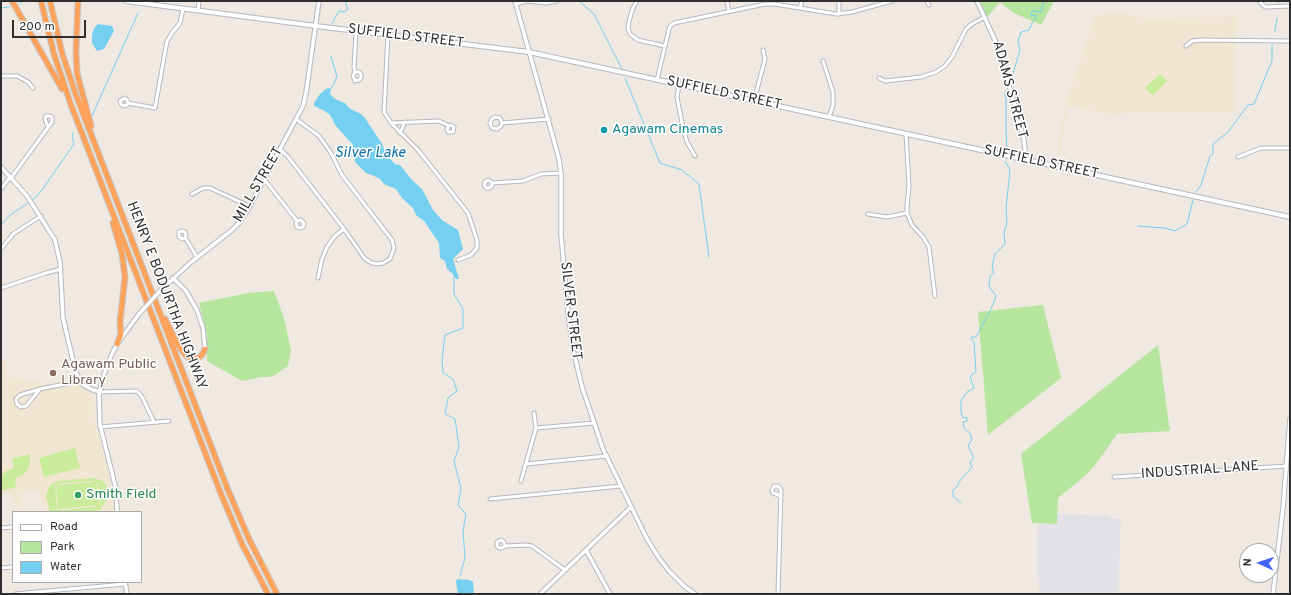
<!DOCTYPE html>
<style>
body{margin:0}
#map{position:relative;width:1291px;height:595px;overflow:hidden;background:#efe9e1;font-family:Overpass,sans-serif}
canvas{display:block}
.frame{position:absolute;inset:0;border:2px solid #2e2e2e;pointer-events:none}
.legend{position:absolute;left:12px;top:511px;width:130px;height:72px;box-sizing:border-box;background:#fff;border:1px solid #ababab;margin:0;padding:5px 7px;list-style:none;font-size:12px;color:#2e2e2e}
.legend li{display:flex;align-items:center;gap:8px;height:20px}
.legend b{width:20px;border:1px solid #ababab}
.north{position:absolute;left:1239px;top:543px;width:40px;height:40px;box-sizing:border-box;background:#fff;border:1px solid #ababab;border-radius:50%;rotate:273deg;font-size:11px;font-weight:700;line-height:16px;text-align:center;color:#2e2e2e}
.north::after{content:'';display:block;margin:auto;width:14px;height:18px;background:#4264fb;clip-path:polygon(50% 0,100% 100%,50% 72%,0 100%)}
.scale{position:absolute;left:12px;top:20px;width:74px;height:18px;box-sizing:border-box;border:2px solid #2e2e2e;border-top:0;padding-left:5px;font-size:12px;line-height:14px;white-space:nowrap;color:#2e2e2e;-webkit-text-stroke:3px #fff;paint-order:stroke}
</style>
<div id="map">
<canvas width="1291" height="595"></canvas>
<div class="frame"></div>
<ul class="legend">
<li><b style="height:5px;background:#fff"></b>Road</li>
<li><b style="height:11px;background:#b6e59e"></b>Park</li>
<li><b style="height:11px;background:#75cff0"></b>Water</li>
</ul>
<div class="north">N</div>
<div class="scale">200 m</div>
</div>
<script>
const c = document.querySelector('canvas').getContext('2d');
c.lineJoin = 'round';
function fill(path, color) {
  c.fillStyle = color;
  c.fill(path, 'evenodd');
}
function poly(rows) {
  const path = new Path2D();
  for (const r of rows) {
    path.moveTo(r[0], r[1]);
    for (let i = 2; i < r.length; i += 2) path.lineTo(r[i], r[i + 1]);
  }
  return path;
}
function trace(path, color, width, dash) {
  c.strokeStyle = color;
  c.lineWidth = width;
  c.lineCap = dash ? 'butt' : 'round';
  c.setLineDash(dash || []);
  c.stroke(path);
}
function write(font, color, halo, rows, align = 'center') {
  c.font = font + ' Overpass,sans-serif';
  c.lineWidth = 3;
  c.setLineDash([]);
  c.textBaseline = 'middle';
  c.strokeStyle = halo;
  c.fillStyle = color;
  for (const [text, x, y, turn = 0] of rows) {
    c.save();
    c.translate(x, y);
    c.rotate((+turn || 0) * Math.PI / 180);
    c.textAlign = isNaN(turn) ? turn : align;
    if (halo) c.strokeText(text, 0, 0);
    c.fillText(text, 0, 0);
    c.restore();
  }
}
fill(poly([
 [1057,514,1109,516,1109,518,1121,519,1118,594,1040,594,1037,572,1038,523,1056,524]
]), '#e3e1e8');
fill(poly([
 [1116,11,1148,19,1237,16,1236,112,1122,113,1121,116,1068,107,1058,163,1056,163,1065,106,1095,16],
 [4,360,11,378,33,380,44,384,76,380,79,385,94,397,95,420,111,483,114,512,43,512,38,490,19,493,24,512,19,512,10,493,1,494,1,361]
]), '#f0e6d1');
fill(poly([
 [980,1,1054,1,1041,25,1014,13,1000,2,987,17],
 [274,291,284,318,291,350,288,366,275,375,269,377,262,377,242,381,207,361,207,334,199,303,248,293],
 [1043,305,1061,378,988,435,978,312],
 [1158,345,1170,431,1117,434,1096,464,1086,475,1058,498,1057,524,1032,523,1021,454]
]), '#b6e59e');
fill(poly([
 [1160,74,1167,81,1153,95,1145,88],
 [75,448,80,468,44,477,39,458],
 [30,454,30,462,29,467,23,475,16,478,15,476,16,485,14,488,1,490,1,476,6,471,14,468,12,461,14,458],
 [94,478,103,481,109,490,108,499,101,508,101,510,80,512,50,512,46,496,48,489,52,484,58,481],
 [92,481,98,482,100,505,94,507,62,510,57,509,55,485,61,483],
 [97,482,99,505,58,509,56,485]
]), '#c9ec9a');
fill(poly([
 [98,24,112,26,114,31,104,49,97,51,92,43,92,35,94,28],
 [329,88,331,89,330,94,335,99,345,103,349,108,361,114,365,118,382,144,387,156,395,164,400,165,412,180,422,189,433,210,442,220,458,230,463,249,453,259,459,279,456,279,454,275,447,269,445,261,440,258,439,243,424,221,416,215,413,208,402,198,396,189,384,184,380,179,374,176,366,173,355,162,353,145,336,126,330,115,323,110,314,106,314,103,320,94,326,89],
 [457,579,469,580,473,582,474,594,458,594,456,582]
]), '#75cff0');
trace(poly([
 [579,1,594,14,622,69],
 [1278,1,1278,3],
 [20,4,23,1],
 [1,8,9,7],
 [332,23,339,11,345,12,348,9,345,1],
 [1275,31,1277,18],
 [625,78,660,163,682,170,699,184,709,257],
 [1013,86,1012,77,1020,50,1018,41,1021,32,1029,30,1032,23,1036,19,1035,15,1031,16,1032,11,1041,12,1044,1],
 [331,89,337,77,331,56],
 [92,116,138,13],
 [1007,152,1006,127,1006,98,1005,95,1006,91,1008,90],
 [1196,192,1201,185,1210,156,1213,154,1213,144,1228,132,1248,105,1254,104,1272,61,1272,44],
 [33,200,42,190,74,144,72,136,73,133],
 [1,225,10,215,28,203],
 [1138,226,1164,228,1175,231,1187,224,1193,200],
 [454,274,454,294,463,309,463,328,445,335,442,360,443,373,453,379,457,391,448,398,445,414,455,419,459,447,454,461,461,489,458,505,466,514,463,531,465,558,460,576],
 [973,457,968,445,972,440,970,433,964,428,963,422,967,421,967,417,963,418,961,412,961,401,967,392,974,388,970,376,976,372,974,343,971,337,976,337,991,309,996,296,989,286,990,276,994,273,992,267,995,254,1005,244,1004,232,1007,224,1006,208,1010,170,1005,161],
 [961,503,953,496,953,490,957,487,959,482,972,467,970,463,973,459]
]), '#75cff0', 1);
const minor = poly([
 [637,1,633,8,629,21,628,28,630,34,638,40,665,46],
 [727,1,729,11],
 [839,1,839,14],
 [927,1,929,5],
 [1259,1,1265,7,1290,6],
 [516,4,527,1,546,3,557,1],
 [800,8,802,1],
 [198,11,199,1],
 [388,35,384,112,391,123,418,150,468,213,477,240,477,248,471,255,458,260],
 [1186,46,1192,41,1200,40,1290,41],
 [823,61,833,92,833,105,829,117],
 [355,72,359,72,361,74,361,78,359,80,355,81,353,76,355,72,354,68,356,31],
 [1,76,17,76,28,82,33,88],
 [879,78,885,81,921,77,936,72,945,66,952,57,966,29,972,24,985,17],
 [657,80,669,29,671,25,674,23,765,4,775,4,836,14,852,12,892,1],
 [679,84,677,97,683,128,687,142,695,156],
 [754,101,765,59,763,50],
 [128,103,127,100,125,98,120,101,121,104,123,106,127,105,128,103,155,108,167,41,172,33,180,23,183,9],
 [391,123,439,121,449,126,447,129,448,132,453,132,454,127,451,125,449,126],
 [502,123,501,126,497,129,492,128,490,123,492,119,495,117,500,118,502,123,549,119],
 [400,133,405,122],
 [906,134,909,185,907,206,907,213,912,225,923,237,929,247,935,296],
 [280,149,289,158,344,229,365,259,372,263,377,264,383,263,390,259,394,248,392,240,342,175,331,153,319,136,296,119],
 [1238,157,1261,148,1290,148],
 [11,178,52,122,52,117,49,116,46,116,45,119,48,127],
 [264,179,297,221,296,223,297,227,300,228,303,227,304,224,303,222,301,220,297,221],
 [492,183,492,186,489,188,486,188,484,185,485,182,488,180,490,181,492,183,523,181,541,174,561,173],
 [1,189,10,177],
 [192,194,203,188,210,188,249,206],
 [868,214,887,217,907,213],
 [185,238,186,235,185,232,182,231,179,232,179,237,182,239,185,238,186,239,197,257],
 [1,249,13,234,41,216],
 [318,278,322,259,327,247,335,236,344,229],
 [1,288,46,273,61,269],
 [40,389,26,406,21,407,17,404,16,399,20,395,40,389,80,381],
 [100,392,137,391,142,397,154,422],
 [534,413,536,428],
 [100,427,169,421],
 [526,464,606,456],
 [1114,477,1287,466],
 [521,481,536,428,594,423],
 [490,499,621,486],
 [1,528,13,527],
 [505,546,504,542,501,540,497,542,497,546,499,548,502,548,505,546,526,545,532,546,565,570],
 [1,568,13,567],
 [15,594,125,584],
 [778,594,781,490,778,486,774,486,772,490,773,493,781,496]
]);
const tertiary = poly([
 [515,1,559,159,561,174,561,234,568,312,573,349,582,387,603,449,647,539,659,558,669,571,684,586,695,594],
 [977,1,1000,51,1024,140,1025,149,1024,159],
 [1,167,27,196,55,240,60,262,63,318,75,369,79,379,83,385,93,390,100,392],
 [173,278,186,291,197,310,203,328,205,349],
 [160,291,190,263,232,230,239,223,247,211,303,106,306,93,319,1],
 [117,512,116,489,100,425,99,395,103,377,111,356,117,344,139,314],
 [586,550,610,594],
 [125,582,127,594],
 [540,594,631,507],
 [1273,594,1283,508,1290,419]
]);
const secondary = poly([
 [126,1,316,26,529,52,1290,217]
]);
const motorway = poly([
 [12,1,62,89],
 [41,1,54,54,71,105,221,494,242,544,268,594],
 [50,1,62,53,76,95,228,490,249,539,277,594],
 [78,1,76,51,77,73,91,126],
 [113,223,122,254,125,277,120,322,121,334,117,344],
 [165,319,178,345,187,357,193,359,198,358,202,355,205,349]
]);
trace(minor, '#b4b7c1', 5);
trace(tertiary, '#b4b7c1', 5.5);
trace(secondary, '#b4b7c1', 6);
trace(motorway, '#c9c9c9', 7);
trace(minor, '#fff', 3);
trace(tertiary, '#fff', 3.5);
trace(secondary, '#fff', 4);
trace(motorway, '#ffa35c', 5);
const tertiaryBridge = poly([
 [139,314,160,291]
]);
trace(tertiaryBridge, '#b4b7c1', 5.5, []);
trace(tertiaryBridge, '#fff', 3.5);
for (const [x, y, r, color] of [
 [604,130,4,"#0f9aa8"],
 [53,373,4,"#8d6e63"],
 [78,495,4,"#2e9e5b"]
]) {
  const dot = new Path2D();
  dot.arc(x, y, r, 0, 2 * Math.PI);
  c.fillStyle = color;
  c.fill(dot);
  trace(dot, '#fff', 1.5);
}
write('14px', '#2e2e2e', '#fff', [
 ["SUFFIELD STREET",406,37,7],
 ["ADAMS STREET",1009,90,75],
 ["SUFFIELD STREET",724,94,12],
 ["SUFFIELD STREET",1041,163,12],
 ["MILL STREET",259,185,-60],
 ["HENRY E BODURTHA HIGHWAY",166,296,69],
 ["SILVER STREET",570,311,83],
 ["INDUSTRIAL LANE",1200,471,-4]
]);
write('14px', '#0d838f', '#fff', [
 ["Agawam Cinemas",612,130]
], 'left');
write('14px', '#785e54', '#fff', [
 ["Agawam Public",61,365],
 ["Library",61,381]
], 'left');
write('14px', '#27864d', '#fff', [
 ["Smith Field",86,495]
], 'left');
write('italic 15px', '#0d6fa3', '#fff', [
 ["Silver Lake",370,154]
]);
</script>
